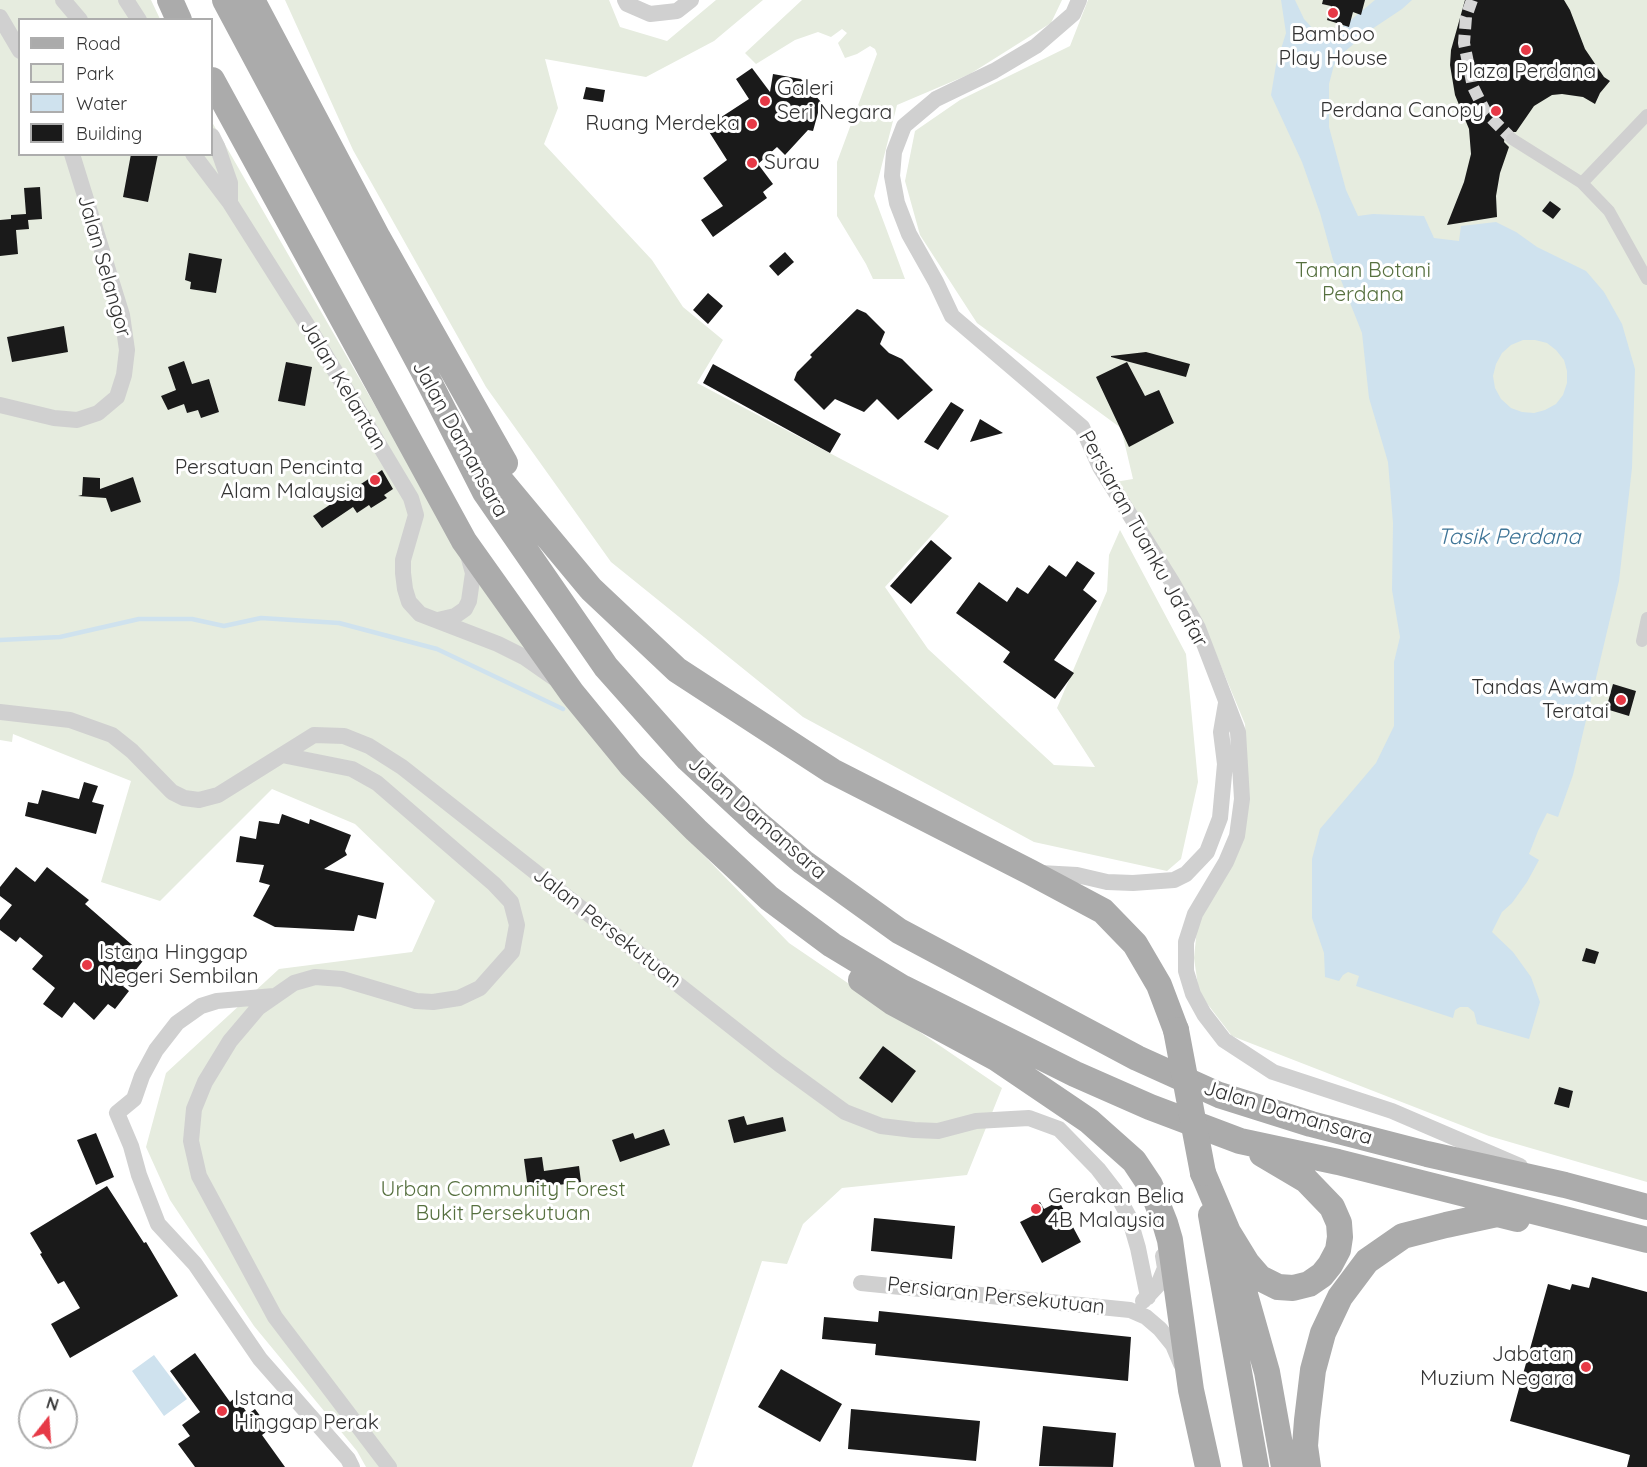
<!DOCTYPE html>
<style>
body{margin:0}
#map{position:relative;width:1647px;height:1467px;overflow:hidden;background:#fff;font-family:Quicksand,sans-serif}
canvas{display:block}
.legend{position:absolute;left:18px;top:18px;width:195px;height:138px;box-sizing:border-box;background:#fff;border:2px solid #adadad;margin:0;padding:8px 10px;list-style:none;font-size:18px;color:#333}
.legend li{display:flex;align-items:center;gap:12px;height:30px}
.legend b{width:30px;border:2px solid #adadad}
.north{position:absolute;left:18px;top:1389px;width:60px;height:60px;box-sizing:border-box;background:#fff;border:2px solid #adadad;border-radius:50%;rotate:17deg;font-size:16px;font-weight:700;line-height:24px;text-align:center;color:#333}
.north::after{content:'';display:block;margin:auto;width:21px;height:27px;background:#e63946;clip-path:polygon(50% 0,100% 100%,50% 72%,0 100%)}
</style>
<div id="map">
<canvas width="1647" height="1467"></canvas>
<ul class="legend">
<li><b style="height:8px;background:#ababab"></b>Road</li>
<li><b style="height:16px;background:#e6ecdf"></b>Park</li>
<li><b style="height:16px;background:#cfe2ee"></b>Water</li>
<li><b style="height:16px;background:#1a1a1a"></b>Building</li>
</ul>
<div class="north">N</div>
</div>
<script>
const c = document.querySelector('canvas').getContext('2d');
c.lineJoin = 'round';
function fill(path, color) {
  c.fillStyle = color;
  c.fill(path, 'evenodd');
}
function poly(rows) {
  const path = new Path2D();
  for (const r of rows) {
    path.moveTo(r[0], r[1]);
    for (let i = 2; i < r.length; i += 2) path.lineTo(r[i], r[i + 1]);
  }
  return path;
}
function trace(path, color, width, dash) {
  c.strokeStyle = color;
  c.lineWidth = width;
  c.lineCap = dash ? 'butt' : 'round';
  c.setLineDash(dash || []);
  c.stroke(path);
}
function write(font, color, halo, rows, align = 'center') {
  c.font = font + ' Quicksand,sans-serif';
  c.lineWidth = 6;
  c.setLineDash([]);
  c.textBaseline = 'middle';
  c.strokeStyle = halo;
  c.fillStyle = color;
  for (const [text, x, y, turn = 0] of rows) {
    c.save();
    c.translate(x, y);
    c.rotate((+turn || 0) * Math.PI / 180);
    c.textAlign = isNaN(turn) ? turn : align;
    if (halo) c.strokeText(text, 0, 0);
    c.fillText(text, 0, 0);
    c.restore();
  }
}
fill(poly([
 [0,0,151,0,160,19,20,20,20,154,212,154,212,122,431,503,622,771,789,943,1002,1088,967,1175,842,1188,803,1224,787,1264,762,1261,692,1467,366,1467,357,1451,254,1326,170,1200,146,1147,166,1073,279,969,412,952,435,901,355,824,272,789,160,901,101,882,131,781,13,734,12,742,0,740],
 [285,0,609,0,620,27,667,41,716,0,763,0,714,41,646,77,545,59,558,108,544,144,652,260,683,307,723,340,697,383,949,516,885,587,928,649,1054,765,1095,767,1057,708,1107,591,1109,555,1120,530,1186,654,1198,782,1181,859,1167,871,1034,842,803,717,611,562,486,387,353,150],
 [802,0,1062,0,1051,23,970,74,897,105,874,196,905,279,873,279,866,264,837,216,837,162,877,54,875,49,870,46,857,54,845,58,838,43,847,33,842,29,831,37,818,32,795,40,756,64,745,53],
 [1088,0,1647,0,1647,1182,1489,1136,1232,1036,1199,993,1194,958,1197,928,1249,796,1245,724,1201,618,1115,482,1133,479,1121,428,977,323,920,235,905,181,915,131,960,100,1070,46]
]), '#e6ecdf');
fill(poly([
 [1281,0,1295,0,1304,19,1314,30,1323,34,1333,32,1346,24,1375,0,1412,0,1402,9,1369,31,1343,53,1334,65,1329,84,1329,127,1346,190,1358,216,1373,214,1424,216,1434,238,1459,241,1461,226,1496,222,1516,232,1537,247,1586,271,1604,292,1622,324,1635,369,1632,468,1619,581,1573,775,1558,817,1547,813,1538,831,1529,854,1539,860,1527,882,1512,903,1502,912,1492,932,1513,952,1531,977,1540,1002,1529,1039,1477,1024,1474,1012,1468,1007,1460,1007,1455,1010,1453,1018,1356,986,1359,976,1348,972,1343,975,1339,981,1325,977,1324,953,1312,918,1312,859,1320,829,1376,763,1394,726,1394,662,1400,637,1392,590,1393,523,1388,462,1369,398,1362,333,1333,260,1320,213,1302,162,1271,95,1276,65,1286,33],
 [1523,340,1535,340,1547,343,1556,350,1564,360,1567,371,1567,383,1563,395,1556,404,1545,410,1534,413,1522,412,1511,408,1501,399,1495,388,1493,376,1496,364,1502,353,1511,345],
 [154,1355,187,1399,164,1416,132,1371]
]), '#cfe2ee');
trace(poly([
 [0,640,60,637,139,619,192,619,224,626,261,618,339,623,437,649,563,709]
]), '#cfe2ee', 4.5);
fill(poly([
 [1323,0,1365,0,1361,15,1353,12,1349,27,1327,20,1331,6,1322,4],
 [1465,0,1564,0,1570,10,1585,49,1604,77,1610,81,1600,93,1595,104,1583,97,1562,94,1552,95,1534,106,1516,132,1509,132,1505,135,1504,142,1509,147,1500,173,1496,196,1497,217,1447,225,1464,182,1471,154,1469,129,1455,95,1450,65,1451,50],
 [752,68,770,92,773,74,801,79,821,102,813,131,808,130,785,155,777,147,758,164,773,184,763,192,767,198,713,237,701,220,723,206,703,178,727,160,706,127,749,99,736,79],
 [586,87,605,90,603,102,583,99],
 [131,154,158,154,148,202,123,197],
 [40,187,42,219,28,220,29,229,16,230,18,254,0,256,0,220,11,219,11,215,26,214,24,188],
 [1550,201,1561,209,1553,219,1542,211],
 [785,252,794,262,778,276,769,266],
 [189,253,222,259,216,293,190,289,191,282,185,280],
 [708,293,723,306,708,324,693,310],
 [857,309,866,313,885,332,880,344,889,353,902,359,933,390,898,420,877,399,864,412,835,399,824,410,794,380,797,372,812,357,810,355],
 [64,326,68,352,12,362,7,337],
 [1146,352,1190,364,1186,377,1111,357,1111,356],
 [184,361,192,384,209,379,219,412,201,418,198,410,187,413,184,404,168,410,161,396,176,390,168,367],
 [286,362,312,367,305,406,278,401],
 [1127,362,1145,396,1159,390,1174,423,1129,447,1096,377],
 [713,364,841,434,830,453,703,383],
 [951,402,964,410,938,450,924,442],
 [980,419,1003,433,970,442],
 [382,470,393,489,384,495,387,498,371,508,369,505,357,513,353,507,322,528,313,516],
 [83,477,100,478,100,489,133,477,141,502,111,512,106,498,78,496,82,495],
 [931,540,952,558,911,604,890,586],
 [1077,561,1095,573,1083,590,1097,601,1054,660,1074,673,1055,699,1003,662,1010,652,956,613,979,582,1007,602,1017,587,1028,594,1049,565,1066,577],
 [1613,684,1636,691,1629,716,1606,709],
 [84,782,98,786,92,802,104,805,96,834,25,816,28,802,38,804,42,790,79,799],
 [282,814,309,824,310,819,351,835,345,851,347,855,324,869,384,883,376,919,358,915,354,931,275,927,253,916,270,885,259,882,264,865,236,862,240,836,256,839,259,821,279,824],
 [16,867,35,882,47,867,89,900,85,904,146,957,123,986,129,991,115,1009,108,1004,94,1020,74,1002,62,1018,43,1004,55,988,32,969,43,956,20,937,16,942,0,930,0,920,12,905,0,896,0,887],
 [1586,948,1599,952,1595,964,1582,961],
 [883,1046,916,1071,892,1103,859,1078],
 [1559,1087,1573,1091,1569,1108,1554,1104],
 [744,1116,747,1125,783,1117,786,1131,734,1143,728,1120],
 [664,1129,670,1145,620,1162,612,1140,633,1133,635,1139],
 [96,1133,114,1177,96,1185,77,1140],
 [542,1157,544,1171,579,1166,581,1182,528,1189,524,1159],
 [107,1186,144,1243,146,1242,178,1296,70,1358,51,1324,80,1308,64,1281,58,1284,40,1254,42,1253,30,1233],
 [1059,1201,1081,1242,1042,1263,1020,1222,1034,1215,1030,1208,1040,1202,1044,1209],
 [874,1218,955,1226,952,1259,871,1251],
 [1592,1277,1647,1292,1647,1467,1627,1467,1630,1455,1510,1421,1548,1284,1570,1290,1572,1284,1589,1288],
 [879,1311,1131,1337,1128,1381,875,1355,876,1344,822,1339,824,1317,878,1322],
 [195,1353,230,1402,236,1397,248,1414,255,1409,270,1429,262,1435,285,1467,195,1467,178,1444,190,1436,182,1425,200,1412,170,1371],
 [781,1369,842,1404,820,1442,758,1407],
 [851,1409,980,1421,976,1461,848,1449],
 [1043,1426,1116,1433,1113,1467,1039,1466]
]), '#1a1a1a');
trace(poly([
 [1472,0,1466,17,1464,43,1473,87,1486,113,1512,139]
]), '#d6d6d6', 12, [12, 6]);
trace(poly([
 [1512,139,1582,183,1609,211,1647,279],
 [1582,183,1647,115],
 [1642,641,1647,618]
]), '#d0d0d0', 12);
trace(poly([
 [63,0,80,20],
 [126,0,139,20],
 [625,0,627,4,650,14,677,11,691,0],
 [1079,0,1073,14,1036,46,994,71,936,99,904,126,894,152,892,176,897,203,909,234,936,282,952,316,1082,427,1100,467,1172,582,1198,628,1238,732,1242,799,1237,836,1226,862,1195,914,1186,942,1186,971,1193,994,1204,1014,1224,1040,1273,1072,1392,1111,1520,1166],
 [0,17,20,51],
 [212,136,217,146,230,183,230,203],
 [193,154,230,203,314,336,411,498,416,515,403,560,403,573,405,589,409,602,420,614,498,644,524,657,554,678],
 [0,405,54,418,77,420,98,413,117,397,124,375,127,350,122,315,72,154],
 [438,620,455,616,465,609,469,601,473,573,468,555],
 [0,712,70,720,112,735,132,751,172,792,184,798,199,800,218,795,314,735,344,736,369,746,402,767,779,1064,845,1112,881,1126,914,1130,938,1131,976,1121,1029,1118,1059,1129,1098,1169,1115,1191,1129,1217,1138,1248,1148,1297],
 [282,755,352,769,377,783,494,884,511,902,517,925,512,952,480,988,459,998,433,1002,416,1001,342,979,315,977,294,983,258,1008,230,1041,205,1082,194,1109,191,1141,199,1176,275,1317,389,1467],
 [1040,873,1077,875,1107,882,1133,883,1174,880,1186,874,1207,852,1220,818,1225,764,1221,732,1226,703],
 [274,996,217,1001,201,1006,177,1023,156,1050,142,1076,134,1099,117,1113,131,1146,139,1175,158,1224,195,1264,260,1359,348,1459,352,1467],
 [861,1283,1130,1310,1146,1317,1160,1329,1173,1345,1181,1364],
 [1143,1301,1158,1285,1165,1268,1163,1256]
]), '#d0d0d0', 16);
trace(poly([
 [170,0,179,20],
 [225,0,425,374,485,492,606,667,688,759,757,823,803,862,899,931,1137,1058,1219,1095,1311,1124,1427,1154,1565,1185,1647,1207],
 [252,0,378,238,505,463],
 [212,80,464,541,572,693,631,765,696,830,769,898,832,945,903,988,1075,1074,1150,1107,1240,1141,1338,1162,1647,1240],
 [475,445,502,482,591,589,677,670,832,771,1030,872,1103,911,1135,944,1159,985,1176,1030],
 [861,980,892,1002,996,1058,1089,1121,1134,1161,1150,1185,1165,1223,1170,1240,1191,1390,1208,1467],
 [1203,1173,1228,1232,1247,1263,1260,1278,1278,1287,1293,1288,1309,1284,1322,1275,1330,1265,1338,1250,1340,1237,1339,1223,1332,1207,1306,1180,1262,1154],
 [1211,1215,1256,1467],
 [1233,1252,1267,1372,1284,1467],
 [1308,1467,1305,1446,1307,1420,1313,1370,1323,1333,1340,1297,1367,1261,1403,1236,1446,1225,1497,1214,1517,1219]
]), '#ababab', 26);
trace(poly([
 [1176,1030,1203,1173]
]), '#ababab', 26);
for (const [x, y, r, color] of [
 [1333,13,6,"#e63946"],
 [1526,50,6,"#e63946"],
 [765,101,6,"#e63946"],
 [1496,111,6,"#e63946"],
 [752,124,6,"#e63946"],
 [752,163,6,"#e63946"],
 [375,480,6,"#e63946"],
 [1621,700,6,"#e63946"],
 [87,965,6,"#e63946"],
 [1036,1209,6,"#e63946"],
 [1586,1367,6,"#e63946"],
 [222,1411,6,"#e63946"]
]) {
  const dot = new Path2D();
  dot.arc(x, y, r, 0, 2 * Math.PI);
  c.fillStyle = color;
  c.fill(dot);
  trace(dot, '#fff', 2);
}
write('21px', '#333', '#fff', [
 ["Bamboo",1333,35,"center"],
 ["Play House",1333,59,"center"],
 ["Plaza Perdana",1526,72,"center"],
 ["Galeri",777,89],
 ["Seri Negara",777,113],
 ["Perdana Canopy",1484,111,"right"],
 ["Ruang Merdeka",740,124,"right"],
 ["Surau",764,163],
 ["Persatuan Pencinta",363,468,"right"],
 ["Alam Malaysia",363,492,"right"],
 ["Tandas Awam",1609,688,"right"],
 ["Teratai",1609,712,"right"],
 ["Istana Hinggap",99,953],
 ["Negeri Sembilan",99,977],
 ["Gerakan Belia",1048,1197],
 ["4B Malaysia",1048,1221],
 ["Jabatan",1574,1355,"right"],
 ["Muzium Negara",1574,1379,"right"],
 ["Istana",234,1399],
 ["Hinggap Perak",234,1423]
], 'left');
write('21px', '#333', '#fff', [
 ["Jalan Selangor",104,266,74],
 ["Jalan Kelantan",343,385,59],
 ["Jalan Damansara",460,439,61],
 ["Persiaran Tuanku Ja'afar",1143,539,61],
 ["Jalan Damansara",757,818,41],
 ["Jalan Persekutuan",607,928,38],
 ["Jalan Damansara",1288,1113,17],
 ["Persiaran Persekutuan",996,1296,6]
]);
write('21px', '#56703f', '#fff', [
 ["Taman Botani",1363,271],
 ["Perdana",1363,295],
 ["Urban Community Forest",503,1190],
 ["Bukit Persekutuan",503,1214]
]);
write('italic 22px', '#3f7597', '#fff', [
 ["Tasik Perdana",1509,537]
]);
</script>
